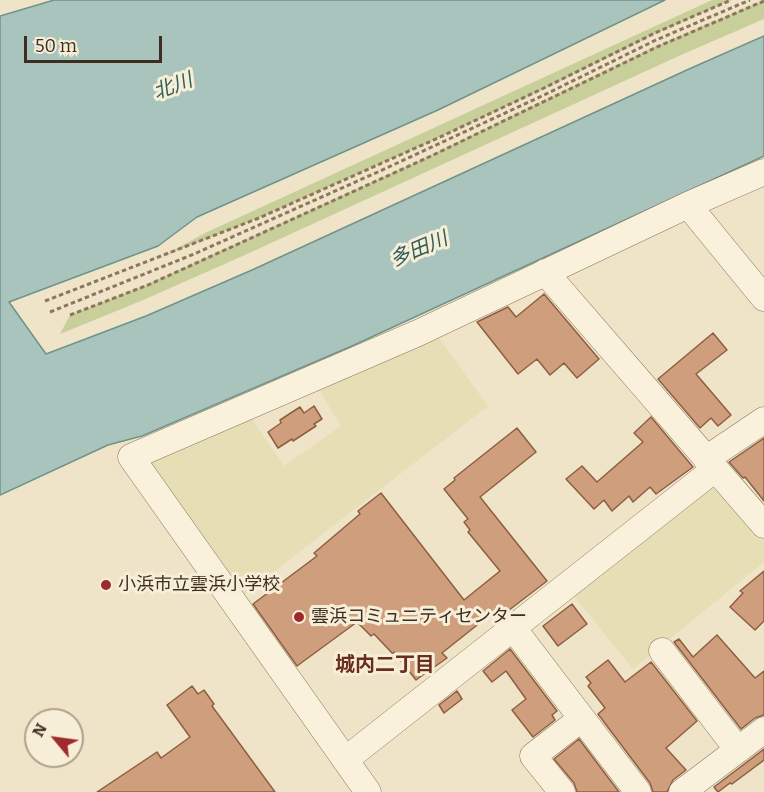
<!DOCTYPE html>
<meta charset="utf-8">
<style>
body{margin:0}
#map{position:relative;width:764px;height:792px;overflow:hidden;background:#f0e4c8;font-family:Bitter,serif}
canvas{display:block}
.north{position:absolute;left:24px;top:708px;width:60px;height:60px;box-sizing:border-box;background:#f7eed8;border:2px solid #ada18e;border-radius:50%;rotate:299deg;font-size:16px;font-weight:700;line-height:24px;text-align:center;color:#3d2e20}
.north::after{content:'';display:block;margin:auto;width:21px;height:27px;background:#9e2a2b;clip-path:polygon(50% 0,100% 100%,50% 72%,0 100%)}
.scale{position:absolute;left:24px;top:36px;width:138px;height:27px;box-sizing:border-box;border:3px solid #3d2e20;border-top:0;padding-left:8px;font-size:18px;line-height:21px;white-space:nowrap;color:#3d2e20;-webkit-text-stroke:4px #f7eed8;paint-order:stroke}
</style>
<div id="map">
<canvas width="764" height="792"></canvas>
<div class="north">N</div>
<div class="scale">50 m</div>
</div>
<script>
const c = document.querySelector('canvas').getContext('2d');
c.lineJoin = 'round';
function fill(path, color) {
  c.fillStyle = color;
  c.fill(path, 'evenodd');
}
function poly(rows) {
  const path = new Path2D();
  for (const r of rows) {
    path.moveTo(r[0], r[1]);
    for (let i = 2; i < r.length; i += 2) path.lineTo(r[i], r[i + 1]);
  }
  return path;
}
function trace(path, color, width, dash) {
  c.strokeStyle = color;
  c.lineWidth = width;
  c.lineCap = dash ? 'butt' : 'round';
  c.setLineDash(dash || []);
  c.stroke(path);
}
function write(font, color, halo, rows, align = 'center') {
  c.font = font + ' Bitter,"Noto Sans JP",serif';
  c.lineWidth = 6;
  c.setLineDash([]);
  c.textBaseline = 'middle';
  c.strokeStyle = halo;
  c.fillStyle = color;
  for (const [text, x, y, turn = 0] of rows) {
    c.save();
    c.translate(x, y);
    c.rotate((+turn || 0) * Math.PI / 180);
    c.textAlign = isNaN(turn) ? turn : align;
    if (halo) c.strokeText(text, 0, 0);
    c.fillText(text, 0, 0);
    c.restore();
  }
}
fill(poly([
 [438,337,488,406,245,594,150,462,251,418,284,466,341,426,319,390],
 [714,481,764,542,764,562,633,669,574,596]
]), '#e6deb5');
fill(poly([
 [712,0,732,0,655,34,542,90,438,138,259,218,161,257,205,233],
 [764,0,764,19,681,55,245,255,141,301,60,334,70,315,148,284,429,156,656,46]
]), '#c9cf9b');
const water = poly([
 [54,0,665,0,438,110,197,217,158,246,9,302,46,354,146,316,252,270,689,69,764,36,764,156,352,346,142,436,108,445,0,495,0,16,54,0]
]);
fill(water, '#a9c4bc');
trace(water, '#6f938a', 1.5);
const building = poly([
 [544,294,599,359,577,378,564,363,550,375,537,359,518,374,477,322,508,307,516,317,544,294],
 [713,333,727,350,696,374,731,415,718,426,711,418,700,428,658,379,713,333],
 [314,406,322,419,314,424,316,426,293,441,292,439,278,448,268,432,281,423,280,420,300,407,304,413,314,406],
 [651,417,693,467,656,494,650,487,633,502,629,496,612,511,604,500,594,509,566,479,582,466,597,482,643,442,634,433,651,417],
 [517,428,536,452,480,497,547,581,496,620,491,614,442,653,447,658,416,680,394,652,393,654,374,634,371,636,357,622,297,666,253,604,317,556,314,553,360,514,358,511,381,493,464,600,500,571,468,532,470,530,464,522,468,519,444,489,455,480,454,478,517,428],
 [764,438,764,501,745,477,743,478,729,462,764,438],
 [764,571,764,621,755,630,730,607,743,593,740,591,764,571],
 [572,604,587,624,558,646,543,626,572,604],
 [717,635,755,678,764,671,764,715,755,718,741,729,674,642,679,639,693,657,717,635],
 [510,649,557,711,552,715,555,720,533,737,512,710,526,699,506,671,492,682,483,671,510,649],
 [608,660,625,682,651,662,697,721,666,748,686,770,673,780,667,792,653,792,650,783,598,714,605,708,588,686,591,683,586,677,608,660],
 [192,686,198,694,204,690,214,704,212,706,275,792,97,792,157,752,161,758,190,737,167,705,192,686],
 [457,691,462,699,444,713,439,705,457,691],
 [579,739,619,792,577,792,574,783,554,759,579,739],
 [764,749,764,760,732,784,730,783,718,792,714,787,764,749]
]);
fill(building, '#cf9f7d');
trace(building, '#8d5f41', 1.5);
const minor = poly([
 [688,205,764,298],
 [545,272,764,525],
 [706,459,764,420],
 [513,628,638,792],
 [662,651,738,750],
 [345,760,715,469],
 [368,792,131,457,418,333,688,205,764,172],
 [562,792,533,756,581,719],
 [682,792,764,730]
]);
trace(minor, '#8d765c', 27);
trace(poly([
 [45,301,259,218,438,138,542,89,655,33,731,0],
 [50,312,194,254,380,171,544,95,656,40,750,0],
 [70,315,148,285,429,157,657,47,764,1]
]), '#8d765c', 3, [4.5, 3]);
trace(minor, '#faf1dc', 26);
for (const [x, y, r, color] of [
 [106,585,6,"#9e2a2b"],
 [299,617,6,"#9e2a2b"]
]) {
  const dot = new Path2D();
  dot.arc(x, y, r, 0, 2 * Math.PI);
  c.fillStyle = color;
  c.fill(dot);
  trace(dot, '#f7eed8', 2);
}
write('18px', '#3d2e20', '#f7eed8', [
 ["小浜市立雲浜小学校",118,585],
 ["雲浜コミュニティセンター",311,617]
], 'left');
write('italic 20px', '#2f5d5a', '#f7eed8', [
 ["北川",173,87,-21],
 ["多田川",419,250,-23]
]);
write('bold 20px', '#6b2e1e', '#f7eed8', [
 ["城内二丁目",385,665]
]);
</script>
